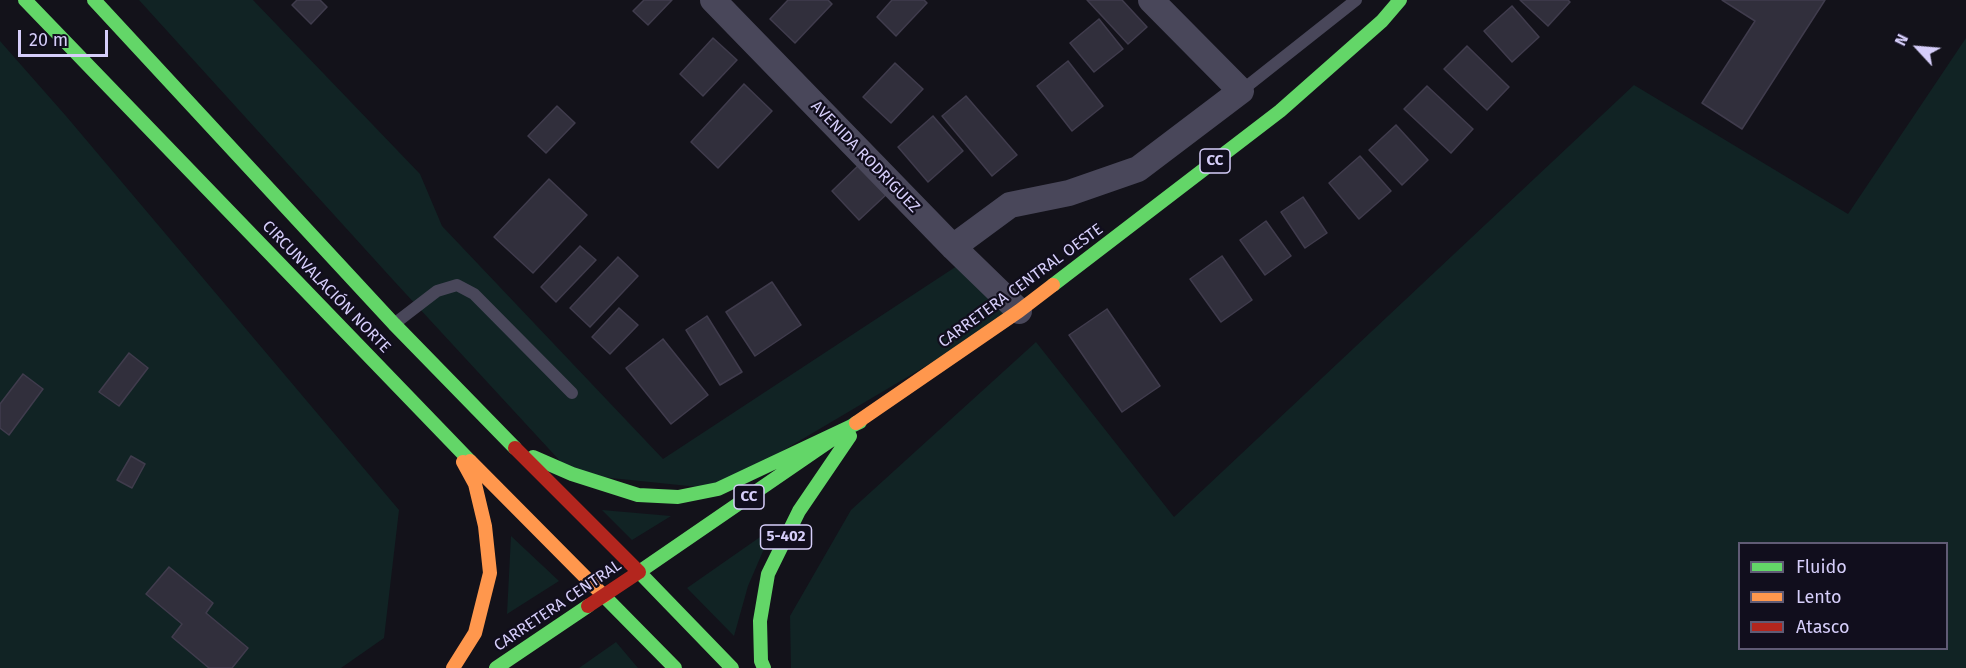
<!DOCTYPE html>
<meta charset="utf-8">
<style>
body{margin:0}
#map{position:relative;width:1966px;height:668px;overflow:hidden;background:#13121a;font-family:"Fira Sans",sans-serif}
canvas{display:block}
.legend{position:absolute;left:1738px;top:542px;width:210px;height:108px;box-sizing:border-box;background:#110e1d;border:2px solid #605b75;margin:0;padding:8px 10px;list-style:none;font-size:18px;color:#d6cefa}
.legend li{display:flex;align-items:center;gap:12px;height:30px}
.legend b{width:30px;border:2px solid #605b75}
.north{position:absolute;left:1888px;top:18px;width:60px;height:60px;-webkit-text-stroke:4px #110e1d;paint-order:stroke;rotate:296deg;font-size:16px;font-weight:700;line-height:24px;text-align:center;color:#d6cefa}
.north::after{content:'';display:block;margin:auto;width:21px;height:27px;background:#d6cefa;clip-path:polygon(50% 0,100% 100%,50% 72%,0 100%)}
.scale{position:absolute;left:18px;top:30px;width:90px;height:27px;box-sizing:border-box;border:3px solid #d6cefa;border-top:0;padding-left:8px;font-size:18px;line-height:21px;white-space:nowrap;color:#d6cefa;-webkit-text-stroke:4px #110e1d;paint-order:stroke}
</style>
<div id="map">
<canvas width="1966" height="668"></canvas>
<ul class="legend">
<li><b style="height:8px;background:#63d668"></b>Fluido</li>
<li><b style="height:8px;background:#ff974d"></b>Lento</li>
<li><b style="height:8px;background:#b3261e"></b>Atasco</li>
</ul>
<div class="north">N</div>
<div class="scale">20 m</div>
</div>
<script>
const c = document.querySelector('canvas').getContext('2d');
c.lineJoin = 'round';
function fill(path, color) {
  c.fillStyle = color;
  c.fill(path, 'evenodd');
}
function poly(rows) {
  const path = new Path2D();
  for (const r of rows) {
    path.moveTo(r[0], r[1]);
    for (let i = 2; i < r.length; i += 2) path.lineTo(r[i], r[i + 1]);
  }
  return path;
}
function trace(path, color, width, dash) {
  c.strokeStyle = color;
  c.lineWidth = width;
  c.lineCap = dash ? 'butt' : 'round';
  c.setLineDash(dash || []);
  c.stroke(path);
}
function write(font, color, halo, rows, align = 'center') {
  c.font = font + ' "Fira Sans",sans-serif';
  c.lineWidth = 4.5;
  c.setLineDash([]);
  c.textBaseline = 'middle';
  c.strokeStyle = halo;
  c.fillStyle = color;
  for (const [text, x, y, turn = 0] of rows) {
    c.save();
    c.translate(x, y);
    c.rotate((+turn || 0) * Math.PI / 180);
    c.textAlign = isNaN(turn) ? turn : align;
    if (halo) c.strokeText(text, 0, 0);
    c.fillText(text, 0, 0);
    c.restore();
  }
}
fill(poly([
 [139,0,253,0,420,174,442,226,663,459,966,260,1019,311,718,489,572,474,394,281],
 [1966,38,1966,668,791,668,790,616,851,510,1036,342,1174,517,1634,85,1848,214],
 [1740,544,1946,544,1946,648,1740,648],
 [0,41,66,116,399,510,384,638,341,668,0,668],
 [602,510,671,516,632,540],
 [773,528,748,586,734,636,687,588],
 [511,536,559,581,507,614],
 [616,642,638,668,579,668]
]), '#112324');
const building = poly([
 [297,0,320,0,327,7,311,24,292,5,297,0],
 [644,0,672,0,648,25,633,11,644,0],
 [788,0,828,0,832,4,795,43,770,19,788,0],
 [892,0,924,0,927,3,896,36,877,17,892,0],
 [1087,0,1122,0,1147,27,1128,44,1087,0],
 [1520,0,1568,0,1570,2,1548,26,1520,0],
 [1722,0,1825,0,1742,129,1702,103,1755,21,1722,0],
 [1512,6,1539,37,1512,62,1484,31,1512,6],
 [1099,19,1123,49,1094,72,1070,43,1099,19],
 [713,38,737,60,703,96,680,74,713,38],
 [1467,46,1509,87,1487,110,1444,69,1467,46],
 [1068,61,1103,106,1072,131,1037,86,1068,61],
 [895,63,923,89,891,123,863,97,895,63],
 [744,84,772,111,718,168,691,142,744,84],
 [1427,86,1473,129,1451,153,1404,109,1427,86],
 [966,96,1017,155,992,176,942,116,966,96],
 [557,106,575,123,546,153,528,136,557,106],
 [933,116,963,151,928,182,898,147,933,116],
 [1396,125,1428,160,1402,185,1369,150,1396,125],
 [1360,156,1391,191,1359,219,1329,183,1360,156],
 [862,162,889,192,859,220,832,191,862,162],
 [549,179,587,215,533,273,494,237,549,179],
 [1303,197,1327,233,1305,248,1281,212,1303,197],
 [1266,221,1291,256,1265,275,1240,240,1266,221],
 [580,246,596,260,556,302,541,287,580,246],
 [1222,256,1252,300,1221,322,1190,279,1222,256],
 [618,257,638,276,590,327,570,308,618,257],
 [772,282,801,325,755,356,726,312,772,282],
 [619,308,638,325,610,354,592,337,619,308],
 [1107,309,1160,386,1122,412,1069,335,1107,309],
 [707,316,742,372,720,385,686,330,707,316],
 [663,339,708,395,671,424,626,368,663,339],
 [129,353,148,368,119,406,99,392,129,353],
 [23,374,43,389,9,435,0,428,0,404,23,374],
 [131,456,145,464,132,488,117,480,131,456],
 [169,567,213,603,206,613,248,648,232,668,209,668,172,637,182,624,146,594,169,567]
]);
fill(building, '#312f3c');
trace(building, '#403c4d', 1.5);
trace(poly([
 [1241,91,1356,0],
 [394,324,437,291,457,285,474,294,572,393]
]), '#49475a', 12);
trace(poly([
 [713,0,953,247,1019,311],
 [953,247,1010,205,1069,193,1138,169,1241,91,1151,0]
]), '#49475a', 26);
trace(poly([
 [25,0,470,461],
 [94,0,394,324,515,448],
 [1053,285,1280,111,1382,21,1400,0],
 [533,457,572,474,638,495,678,497,718,489,860,422],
 [604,596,675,668],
 [496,668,588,606],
 [732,668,639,572,856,423],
 [764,668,761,661,760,621,768,574,799,511,850,436]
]), '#63d668', 14);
trace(poly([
 [856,423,1019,311,1053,285],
 [470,461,604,596],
 [453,668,475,633,490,573,485,526,475,484,463,462]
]), '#ff974d', 14);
trace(poly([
 [515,448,639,572,588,606]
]), '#b3261e', 14);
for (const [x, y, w] of [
 [1215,161,30],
 [749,497,30],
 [786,537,51]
]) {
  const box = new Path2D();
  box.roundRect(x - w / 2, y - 12, w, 24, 4.5);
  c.fillStyle = '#110e1d';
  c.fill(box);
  trace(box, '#d6cefa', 1.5);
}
write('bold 15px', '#d6cefa', null, [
 ["CC",1215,161],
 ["CC",749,497],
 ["5-402",786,537]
]);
write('16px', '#d6cefa', '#110e1d', [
 ["AVENIDA RODRIGUEZ",865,157,46],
 ["CARRETERA CENTRAL OESTE",1021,286,-36],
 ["CIRCUNVALACIÓN NORTE",326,287,46],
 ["CARRETERA CENTRAL",558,606,-34]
]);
</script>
